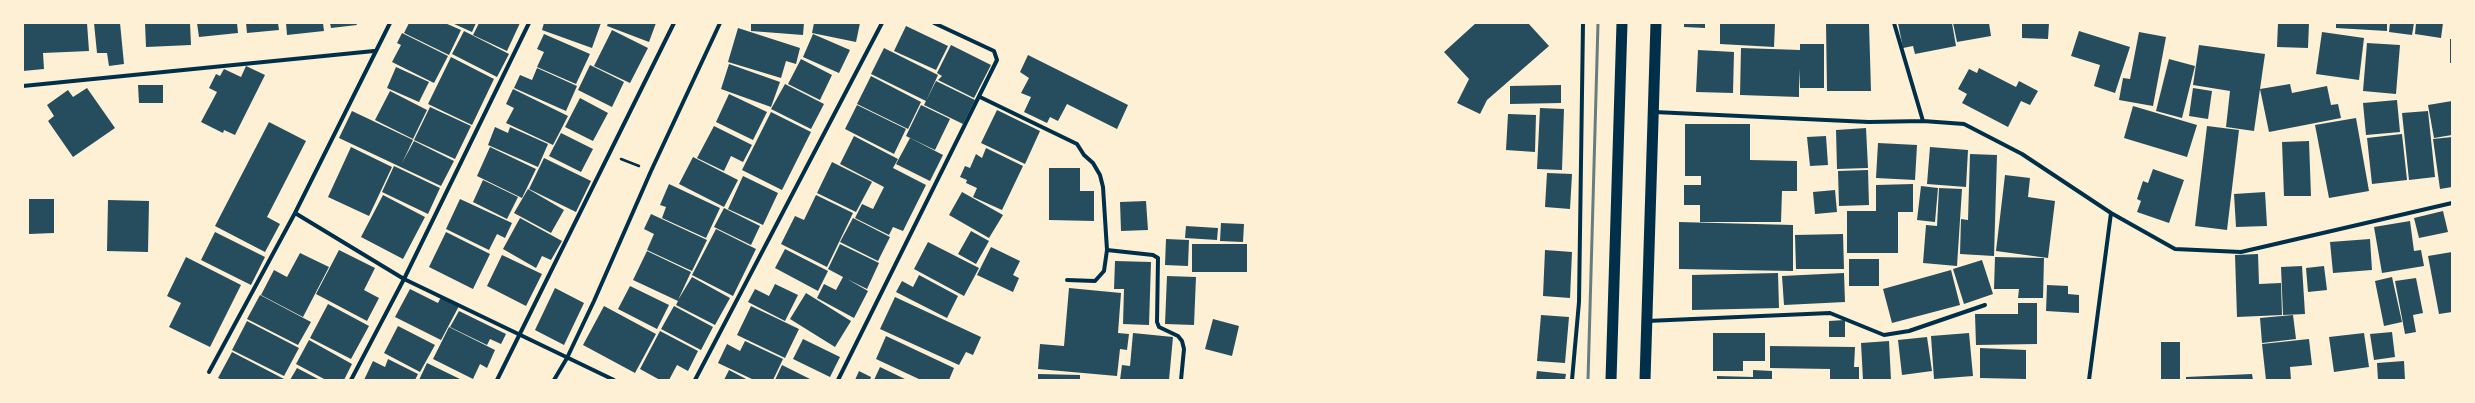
<!DOCTYPE html>
<style>
body{margin:0}
#map{position:relative;width:2475px;height:403px;overflow:hidden;background:#fdf0d5;font-family:"Alegreya Sans",sans-serif}
canvas{display:block}
.frame{position:absolute;inset:0;border:24px solid #fdf0d5;pointer-events:none}
</style>
<div id="map">
<canvas width="2475" height="403"></canvas>
<div class="frame"></div>
</div>
<script>
const c = document.querySelector('canvas').getContext('2d');
c.lineJoin = 'round';
function fill(path, color) {
  c.fillStyle = color;
  c.fill(path, 'evenodd');
}
function poly(rows) {
  const path = new Path2D();
  for (const r of rows) {
    path.moveTo(r[0], r[1]);
    for (let i = 2; i < r.length; i += 2) path.lineTo(r[i], r[i + 1]);
  }
  return path;
}
function trace(path, color, width, dash) {
  c.strokeStyle = color;
  c.lineWidth = width;
  c.lineCap = dash ? 'butt' : 'round';
  c.setLineDash(dash || []);
  c.stroke(path);
}
fill(poly([
 [23,23,87,23,89,51,43,53,44,69,23,71],
 [94,23,120,23,124,64,109,66,107,53,97,53],
 [145,23,190,23,191,45,146,47],
 [197,23,237,23,238,33,199,37],
 [246,23,278,23,279,30,247,33],
 [286,23,323,23,324,31,287,35],
 [330,23,356,23,357,25,331,28],
 [409,23,445,23,461,30,449,55,404,33],
 [452,23,476,23,472,32],
 [479,23,520,23,507,51,473,35],
 [544,23,601,23,592,48,542,30],
 [608,23,656,23,649,42,607,26],
 [751,23,804,23,803,35,751,31],
 [814,23,860,23,856,42,812,33],
 [1476,23,1528,23,1549,46,1487,100,1480,114,1457,103,1469,79,1444,52],
 [1684,23,1705,23,1705,28,1684,27],
 [1720,23,1775,23,1774,47,1720,44],
 [1826,23,1869,23,1871,91,1827,91],
 [1898,23,1952,23,1956,46,1915,54,1913,46,1903,48],
 [1953,23,1989,23,1991,36,1957,42],
 [2022,23,2049,23,2048,39,2022,38],
 [2278,23,2309,23,2308,48,2277,47],
 [2336,23,2387,23,2387,31,2336,28],
 [2390,23,2414,23,2412,35,2389,32],
 [2416,23,2443,23,2441,38,2415,34],
 [906,26,948,46,936,70,894,51],
 [738,28,800,48,796,64,786,61,781,78,728,62],
 [612,30,648,48,630,83,594,66],
 [464,31,509,54,497,77,452,54],
 [2079,31,2130,47,2115,93,2094,86,2100,65,2071,56],
 [2139,32,2166,37,2153,106,2119,100,2123,78,2130,79],
 [2322,32,2364,38,2359,80,2316,74],
 [402,33,448,56,434,83,392,62,401,45,397,43],
 [544,34,590,54,576,84,537,67,544,52,537,49],
 [813,34,850,50,839,73,803,57],
 [2450,39,2452,39,2452,63,2450,63],
 [2367,43,2400,45,2396,94,2363,91],
 [1800,44,1824,44,1824,88,1800,88,1799,69,1799,97,1740,95,1741,48,1800,50],
 [951,45,991,65,974,98,938,80,942,76,937,73],
 [2199,45,2265,54,2254,131,2226,127,2230,91,2193,85],
 [884,48,938,75,926,101,871,74],
 [1698,50,1734,52,1733,93,1696,92],
 [1028,55,1128,105,1117,129,1067,104,1058,121,1050,117,1047,123,1024,112,1031,97,1021,93,1029,78,1020,72],
 [451,57,494,79,472,125,428,104],
 [801,59,832,75,820,100,788,84],
 [2169,59,2195,66,2182,118,2156,111],
 [729,64,780,82,771,107,721,89],
 [590,65,624,82,612,107,578,90],
 [246,66,265,75,235,135,224,130,223,133,201,122,217,92,209,88,216,74,220,76,224,69,241,77],
 [396,67,429,82,419,102,387,88],
 [537,68,577,86,566,111,514,88,520,75,532,80],
 [1979,68,2016,87,2019,81,2038,91,2030,105,2021,101,2008,127,1962,103,1967,94,1958,89,1969,69,1977,73],
 [871,76,921,102,908,129,857,104],
 [936,81,975,100,963,124,924,105],
 [785,84,824,104,811,129,771,109],
 [2290,84,2292,93,2327,86,2331,105,2338,104,2341,118,2269,132,2260,89],
 [138,85,163,85,163,103,139,103],
 [1561,85,1561,103,1510,104,1510,86],
 [87,88,115,128,73,157,48,121,54,116,47,105,68,90,73,97],
 [2193,88,2212,91,2208,119,2189,116],
 [513,89,568,116,553,145,506,123,514,108,506,104],
 [390,91,427,110,413,139,375,120],
 [729,94,767,112,753,140,716,122],
 [580,98,608,113,593,141,565,127],
 [2397,100,2400,132,2366,135,2363,103],
 [2452,101,2452,135,2434,138,2428,105],
 [857,105,906,129,894,154,845,129],
 [921,105,950,119,935,150,906,136],
 [2133,106,2197,125,2187,157,2124,138],
 [430,107,471,126,455,159,414,140],
 [1540,108,1564,109,1562,170,1537,169],
 [997,110,1040,131,1025,164,981,143],
 [352,111,413,140,402,163,414,141,454,161,441,186,339,138],
 [2428,111,2435,177,2409,180,2402,113],
 [771,112,811,132,782,190,742,170],
 [1508,114,1536,115,1535,152,1506,150],
 [2356,118,2369,191,2329,198,2315,125],
 [269,122,306,141,267,217,280,224,265,252,215,226],
 [1685,124,1750,124,1750,160,1797,161,1797,191,1782,191,1781,222,1700,222,1700,205,1684,205,1684,185,1701,185,1701,176,1685,176],
 [714,126,752,145,743,162,731,156,724,171,697,158],
 [2207,126,2239,130,2227,230,2195,226],
 [495,127,508,133,510,127,548,144,538,167,488,145],
 [1866,128,1868,168,1837,169,1836,130],
 [561,133,593,149,581,172,549,156],
 [2402,134,2407,180,2372,184,2367,138],
 [854,136,898,159,893,168,926,185,903,231,893,227,889,235,855,218,862,204,873,209,884,187,840,164],
 [1826,136,1828,165,1810,166,1807,137],
 [2452,137,2452,187,2440,189,2433,139],
 [910,138,943,155,930,181,896,164],
 [2309,141,2311,196,2284,196,2282,142],
 [1878,143,1917,145,1915,180,1876,178],
 [351,147,392,167,369,216,328,197],
 [490,147,536,169,522,198,477,176],
 [1930,147,1968,150,1966,187,1927,184],
 [986,148,1023,166,1002,210,973,197,977,188,966,183,967,180,960,177,965,166,970,168,976,154,982,158],
 [1970,154,1997,155,1994,256,1960,254,1961,219,1968,220],
 [693,157,738,180,724,207,679,184],
 [544,158,591,181,576,212,529,189],
 [832,162,872,182,856,212,817,193],
 [394,166,440,188,428,214,382,192],
 [1049,168,1080,168,1080,191,1094,191,1094,221,1049,220],
 [2153,169,2184,180,2169,223,2137,212,2141,201,2137,199,2143,181,2148,183],
 [1868,170,1869,205,1839,206,1838,171],
 [1547,173,1572,174,1570,209,1545,207],
 [2005,175,2030,178,2028,197,2055,201,2048,258,1996,251],
 [743,176,778,193,763,225,728,209],
 [483,180,518,197,507,219,473,202],
 [669,184,720,208,706,238,662,218,666,207,660,205],
 [1913,184,1913,212,1898,212,1898,253,1847,253,1847,211,1876,211,1876,185],
 [1921,186,1938,188,1935,222,1917,220],
 [1939,188,1962,189,1957,266,1923,263,1926,225,1937,226],
 [528,189,564,210,551,233,514,213],
 [1835,190,1837,212,1815,214,1813,192],
 [962,192,1003,215,989,238,949,215],
 [2265,192,2267,226,2236,227,2234,194],
 [383,195,425,217,403,259,361,237],
 [816,195,853,213,827,267,781,244,795,216,804,220],
 [29,199,54,199,54,233,29,234],
 [460,199,512,223,505,238,497,234,489,250,446,229],
 [108,200,149,201,148,252,107,251],
 [1146,201,1148,230,1121,231,1120,202],
 [724,208,760,226,751,245,714,227],
 [2443,211,2448,232,2419,238,2414,218],
 [651,214,707,240,692,271,647,250,654,234,644,229],
 [520,218,562,241,551,260,542,256,536,268,503,249],
 [853,218,890,237,878,261,840,242],
 [2410,221,2414,251,2421,250,2424,266,2382,273,2374,227],
 [1679,222,1793,225,1793,271,1679,269],
 [1221,223,1244,224,1243,242,1220,241],
 [1186,226,1218,228,1217,240,1185,238],
 [716,229,756,249,733,296,692,275],
 [971,231,989,241,976,264,958,254],
 [215,232,265,257,251,285,201,260],
 [446,232,490,254,473,289,429,267],
 [1843,234,1844,269,1796,269,1795,235],
 [1166,239,1189,240,1188,266,1165,265],
 [2370,239,2372,270,2333,273,2330,242],
 [928,242,979,268,964,296,914,269],
 [840,244,879,263,867,289,847,279,868,291,854,318,817,298,824,284,836,290,843,277,828,269],
 [1192,244,1247,244,1247,272,1192,272],
 [991,247,1020,261,1013,275,1019,278,1013,292,977,275],
 [785,249,828,271,818,291,775,268],
 [339,250,375,268,364,290,379,298,367,321,316,294],
 [1545,250,1572,252,1570,298,1543,296],
 [647,251,691,272,678,300,692,277,730,298,715,325,676,305,678,301,633,280],
 [2452,252,2452,312,2439,314,2428,256],
 [300,253,329,267,303,317,261,295,274,270,287,277],
 [2258,254,2259,284,2281,283,2282,315,2237,317,2235,255],
 [502,255,542,274,526,306,487,286],
 [186,257,241,285,210,347,169,327,181,303,167,296],
 [1995,257,2044,258,2043,298,2018,298,2019,289,1994,289],
 [1849,259,1879,259,1879,286,1849,286],
 [1982,260,1993,294,1964,304,1953,269],
 [1115,261,1151,262,1149,325,1123,324,1124,289,1114,289],
 [2302,266,2305,314,2283,315,2281,267],
 [2324,266,2327,290,2308,292,2306,268],
 [1951,270,1960,305,1892,323,1883,289],
 [1778,273,1779,308,1692,310,1692,275],
 [1844,273,1845,302,1784,305,1782,276],
 [919,275,958,296,947,318,896,292,902,281,913,287],
 [1167,276,1196,277,1194,325,1165,324],
 [2392,277,2402,322,2384,326,2375,281],
 [2416,278,2423,313,2413,315,2416,332,2405,334,2395,281],
 [775,284,798,295,785,321,748,302,755,289,769,296],
 [2047,285,2068,286,2068,294,2079,295,2079,313,2046,311],
 [630,286,669,305,657,329,618,309],
 [555,288,584,303,564,345,535,330],
 [1069,288,1121,293,1118,333,1129,334,1127,350,1120,349,1117,376,1038,369,1040,344,1064,346],
 [410,289,438,303,441,297,459,306,441,340,395,317],
 [806,293,851,321,835,347,790,319],
 [260,295,311,322,298,345,247,319],
 [895,297,981,337,973,355,966,352,959,365,880,329],
 [2018,303,2037,303,2037,344,1976,345,1975,314,2018,314],
 [328,304,369,326,351,359,310,338],
 [604,306,656,334,635,373,583,345],
 [674,306,713,327,701,350,661,329],
 [751,306,799,329,785,358,737,335],
 [459,311,506,334,501,344,490,339,487,345,450,327],
 [1541,315,1569,317,1565,363,1537,361],
 [2293,315,2296,339,2262,343,2260,318],
 [1213,319,1239,326,1232,356,1205,349],
 [1845,320,1845,337,1829,337,1829,321],
 [247,321,299,348,284,376,232,350],
 [398,326,435,345,420,372,384,353],
 [449,327,495,350,487,368,480,364,473,379,433,359],
 [660,331,698,351,688,371,677,365,669,380,660,380,640,369],
 [2392,332,2395,357,2374,360,2370,334],
 [1133,333,1173,337,1169,380,1120,380,1122,365,1130,366],
 [1713,333,1765,333,1765,361,1743,361,1743,371,1713,371],
 [1969,333,1973,376,1934,379,1931,336],
 [2364,333,2369,367,2334,372,2329,337],
 [886,336,954,368,949,380,921,380,876,359],
 [1927,337,1932,371,1902,375,1898,340],
 [803,339,840,357,830,377,793,359],
 [2309,339,2312,365,2290,367,2291,380,2266,380,2262,344],
 [309,340,352,364,344,380,326,380,296,364],
 [745,341,783,359,773,380,754,380,718,363,727,344,740,351],
 [1889,341,1891,380,1863,380,1861,343],
 [2161,342,2180,342,2180,380,2161,380],
 [1770,346,1855,347,1854,367,1859,367,1859,380,1830,380,1830,369,1770,368],
 [1980,348,2026,350,2026,379,1980,378],
 [232,352,286,380,223,380,218,378],
 [388,359,418,374,415,380,364,380,373,361,385,367],
 [2404,361,2405,380,2378,380,2377,363],
 [427,363,462,380,419,380],
 [782,365,812,380,775,380],
 [880,367,907,380,874,380],
 [297,368,320,380,290,380],
 [729,370,748,380,724,380],
 [1753,370,1772,371,1772,380,1717,380,1717,376,1753,377],
 [859,371,871,377,870,380,855,380],
 [1537,371,1566,374,1565,380,1536,380],
 [1038,374,1080,375,1080,380,1038,380],
 [2252,374,2253,380,2186,380,2186,377]
]), '#264d5e');
trace(poly([
 [621,159,639,166]
]), '#003049', 2.5);
trace(poly([
 [1894,23,1923,121],
 [23,86,374,51],
 [980,97,1077,144,1084,155,1093,163,1100,175,1103,187,1107,250,1104,271,1095,281,1067,280],
 [1654,112,1869,122,1923,121,1964,124,2022,154,2111,213,2175,249,2241,252,2452,203],
 [295,213,404,279,614,380],
 [1107,250,1153,255,1158,258,1157,322,1159,327,1178,336,1182,341,1184,349,1181,380],
 [1647,321,1830,313,1884,335,1909,331,1985,305],
 [209,372,295,213,390,23],
 [351,380,404,279,529,23],
 [497,380,674,23],
 [554,380,567,358,594,301,651,171,720,23],
 [695,380,882,23],
 [838,380,997,60,994,51,934,23],
 [1572,380,1579,302,1583,23],
 [2089,380,2111,213]
]), '#003049', 4);
trace(poly([
 [1611,380,1622,23],
 [1645,380,1656,23]
]), '#003049', 11);
trace(poly([
 [1588,380,1598,23]
]), '#657d81', 3);
</script>
